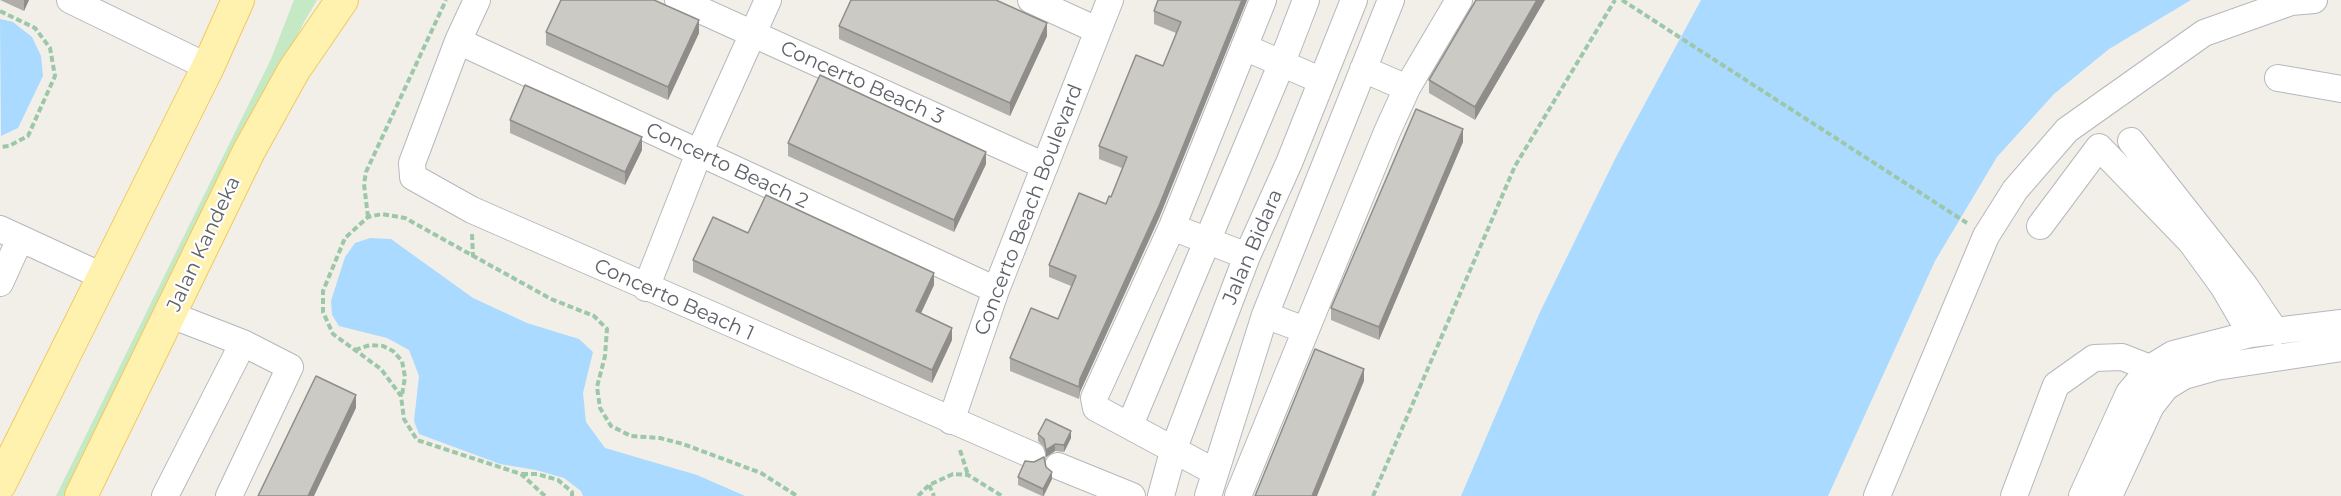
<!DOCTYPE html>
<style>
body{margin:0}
canvas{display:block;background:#f1efe8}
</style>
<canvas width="2341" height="496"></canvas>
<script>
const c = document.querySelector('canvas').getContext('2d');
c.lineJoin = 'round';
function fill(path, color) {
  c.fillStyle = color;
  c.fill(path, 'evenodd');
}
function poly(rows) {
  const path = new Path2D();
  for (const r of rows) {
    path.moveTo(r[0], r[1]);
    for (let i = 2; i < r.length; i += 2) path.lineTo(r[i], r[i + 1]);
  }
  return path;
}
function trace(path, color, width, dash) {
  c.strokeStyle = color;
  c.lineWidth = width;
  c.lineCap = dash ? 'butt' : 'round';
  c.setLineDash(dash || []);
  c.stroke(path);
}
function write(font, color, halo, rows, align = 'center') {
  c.font = font + ' Montserrat,sans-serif';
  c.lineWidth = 4.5;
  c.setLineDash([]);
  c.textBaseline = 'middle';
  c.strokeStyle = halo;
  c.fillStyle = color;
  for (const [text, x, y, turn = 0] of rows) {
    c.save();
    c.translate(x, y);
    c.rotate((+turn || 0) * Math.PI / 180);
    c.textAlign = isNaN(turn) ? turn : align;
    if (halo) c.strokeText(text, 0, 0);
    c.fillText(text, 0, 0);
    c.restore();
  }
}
fill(poly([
 [294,0,317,0,304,22,71,496,56,496,271,59]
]), '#c5e8c5');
fill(poly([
 [1701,0,2191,0,2109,49,2054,94,1997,157,1935,261,1828,496,1461,496,1540,312,1616,157],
 [0,19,13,22,32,37,41,56,43,76,18,128,1,136],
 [370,238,391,239,473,298,527,323,579,339,593,352,583,393,586,422,605,448,697,475,745,496,583,496,581,491,564,478,536,470,500,464,419,434,414,421,419,376,409,350,387,338,339,326,332,315,331,301,345,257,355,243]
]), '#aadaff');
const minor = poly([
 [70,0,208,67],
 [477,0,458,41,412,163,413,177,472,210,1032,455],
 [678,0,1045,166],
 [1031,0,1097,30],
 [458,41,996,290],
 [1244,47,1320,80],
 [1363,69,1407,88],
 [2278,78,2341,89],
 [2131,141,2245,286,2276,332],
 [2040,226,2099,147,2191,242,2223,286,2251,334],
 [1172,227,1247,256],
 [0,229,102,276],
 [0,283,20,239],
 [646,288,699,153,768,0],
 [171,315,243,343,290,367,229,496],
 [1265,315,1305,330],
 [951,421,996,290,1110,0],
 [1130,425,1281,65,1306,0],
 [1058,466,1132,496],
 [1215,472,1096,408,1094,398,1172,227,1263,0],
 [165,496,243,343],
 [1161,496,1174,448,1247,256,1289,163,1354,0],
 [1208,496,1265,315,1391,0],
 [1238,496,1387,132,1407,88,1459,0],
 [1877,496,1986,236,2015,190,2067,130,2204,33,2291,2,2314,0],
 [2014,496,2056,385,2094,358,2122,357,2150,368],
 [2082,496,2129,393,2150,368,2173,354,2251,334,2341,323],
 [2109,496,2151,406,2166,387,2184,376,2216,367,2341,348]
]);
const major = poly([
 [0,484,208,67,238,0],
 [81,496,249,151,294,70,342,0]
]);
trace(minor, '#b5b8bc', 28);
trace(major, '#f2c960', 34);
trace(poly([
 [1622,0,1967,223],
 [0,11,35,28,50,48,55,76,28,136,9,146,0,147],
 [368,217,364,184,366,172,446,0],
 [472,234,473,257],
 [355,350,370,345,383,346,393,351,402,361,405,377,402,395],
 [960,450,968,475],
 [522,474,537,474,558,480,572,492,572,496],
 [929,485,934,496],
 [545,496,521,474,417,440,404,419,401,396,381,369,333,334,323,312,323,291,345,238,368,217,382,214,405,218,551,299,594,316,607,329,605,356,597,387,600,408,611,426,631,436,660,438,683,444,761,473,797,496],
 [918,496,929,485,953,474,968,475,1002,496],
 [1373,496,1515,166,1615,0]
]), '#9cc7a9', 4, [6, 3]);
trace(minor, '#fff', 26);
trace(major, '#fff2af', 32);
fill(poly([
 [0,0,29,0,24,11],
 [1158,0,1247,0,1159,218,1080,392,1079,399,1010,371,1010,358,1058,319,1071,286,1049,277,1049,265,1111,197,1122,168,1099,159,1099,146,1163,66,1176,33,1154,24,1154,11],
 [1476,0,1475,120,1429,93,1429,80],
 [839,26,1047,36,1010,116,839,39],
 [546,32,699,33,668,100,546,45],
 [510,120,642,150,625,185,510,133],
 [1463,142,1379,340,1331,320,1331,308],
 [788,143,986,164,954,232,788,156],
 [748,233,934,285,921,313,952,340,932,383,693,272,693,260],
 [1038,434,1071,438,1064,452,1055,451,1046,457,1044,447,1038,441],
 [1018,477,1052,479,1044,496,1042,496,1018,485]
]), '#afaea9');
fill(poly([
 [24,0,29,0,24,11],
 [1242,0,1247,0,1159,218,1080,392,1079,399,1080,379],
 [1537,0,1545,0,1475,120,1475,107],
 [699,20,699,33,668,100,668,87],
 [1047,23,1047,36,1010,116,1010,103],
 [1463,129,1463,142,1379,340,1379,327],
 [642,137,642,150,625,185,625,172],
 [986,152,986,164,954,232,954,220],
 [934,273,934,285,916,324,916,311],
 [952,328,952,340,932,383,932,370],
 [1364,369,1364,381,1317,496,1312,496],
 [356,395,356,408,314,496,308,496],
 [1071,431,1071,438,1064,452,1064,445],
 [1055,444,1055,451,1046,457,1046,450],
 [1052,472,1052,479,1043,496,1043,489]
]), '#8f8d8a');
const building = poly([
 [561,0,654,0,699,20,668,87,546,32,561,0],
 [851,0,996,0,1047,23,1010,103,839,26,851,0],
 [1158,0,1242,0,1159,206,1080,379,1079,387,1010,358,1031,308,1058,319,1076,276,1049,265,1079,193,1106,204,1109,196,1111,197,1127,157,1099,146,1136,55,1163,66,1181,22,1154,11,1158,0],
 [1476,0,1537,0,1475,107,1429,80,1476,0],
 [820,75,986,152,954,220,788,143,820,75],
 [525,85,642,137,625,172,510,120,525,85],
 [1416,109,1463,129,1379,327,1331,308,1416,109],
 [766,195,934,273,916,311,952,328,932,370,693,260,713,217,748,233,766,195],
 [1315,349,1364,369,1312,496,1255,496,1315,349],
 [316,376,356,395,308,496,258,496,316,376],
 [1046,419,1071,431,1064,445,1055,444,1046,450,1044,439,1038,434,1046,419],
 [1044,457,1046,467,1052,472,1043,489,1018,477,1025,461,1034,462,1044,457]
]);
fill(building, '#cccac5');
trace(building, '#8f8d8a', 1.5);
write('20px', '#5f6368', '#fff', [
 ["Concerto Beach 3",862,83,24],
 ["Concerto Beach 2",727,166,25],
 ["Concerto Beach Boulevard",1029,210,-69],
 ["Jalan Kandeka",204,244,-65],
 ["Jalan Bidara",1253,247,-67],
 ["Concerto Beach 1",674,300,24]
]);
</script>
